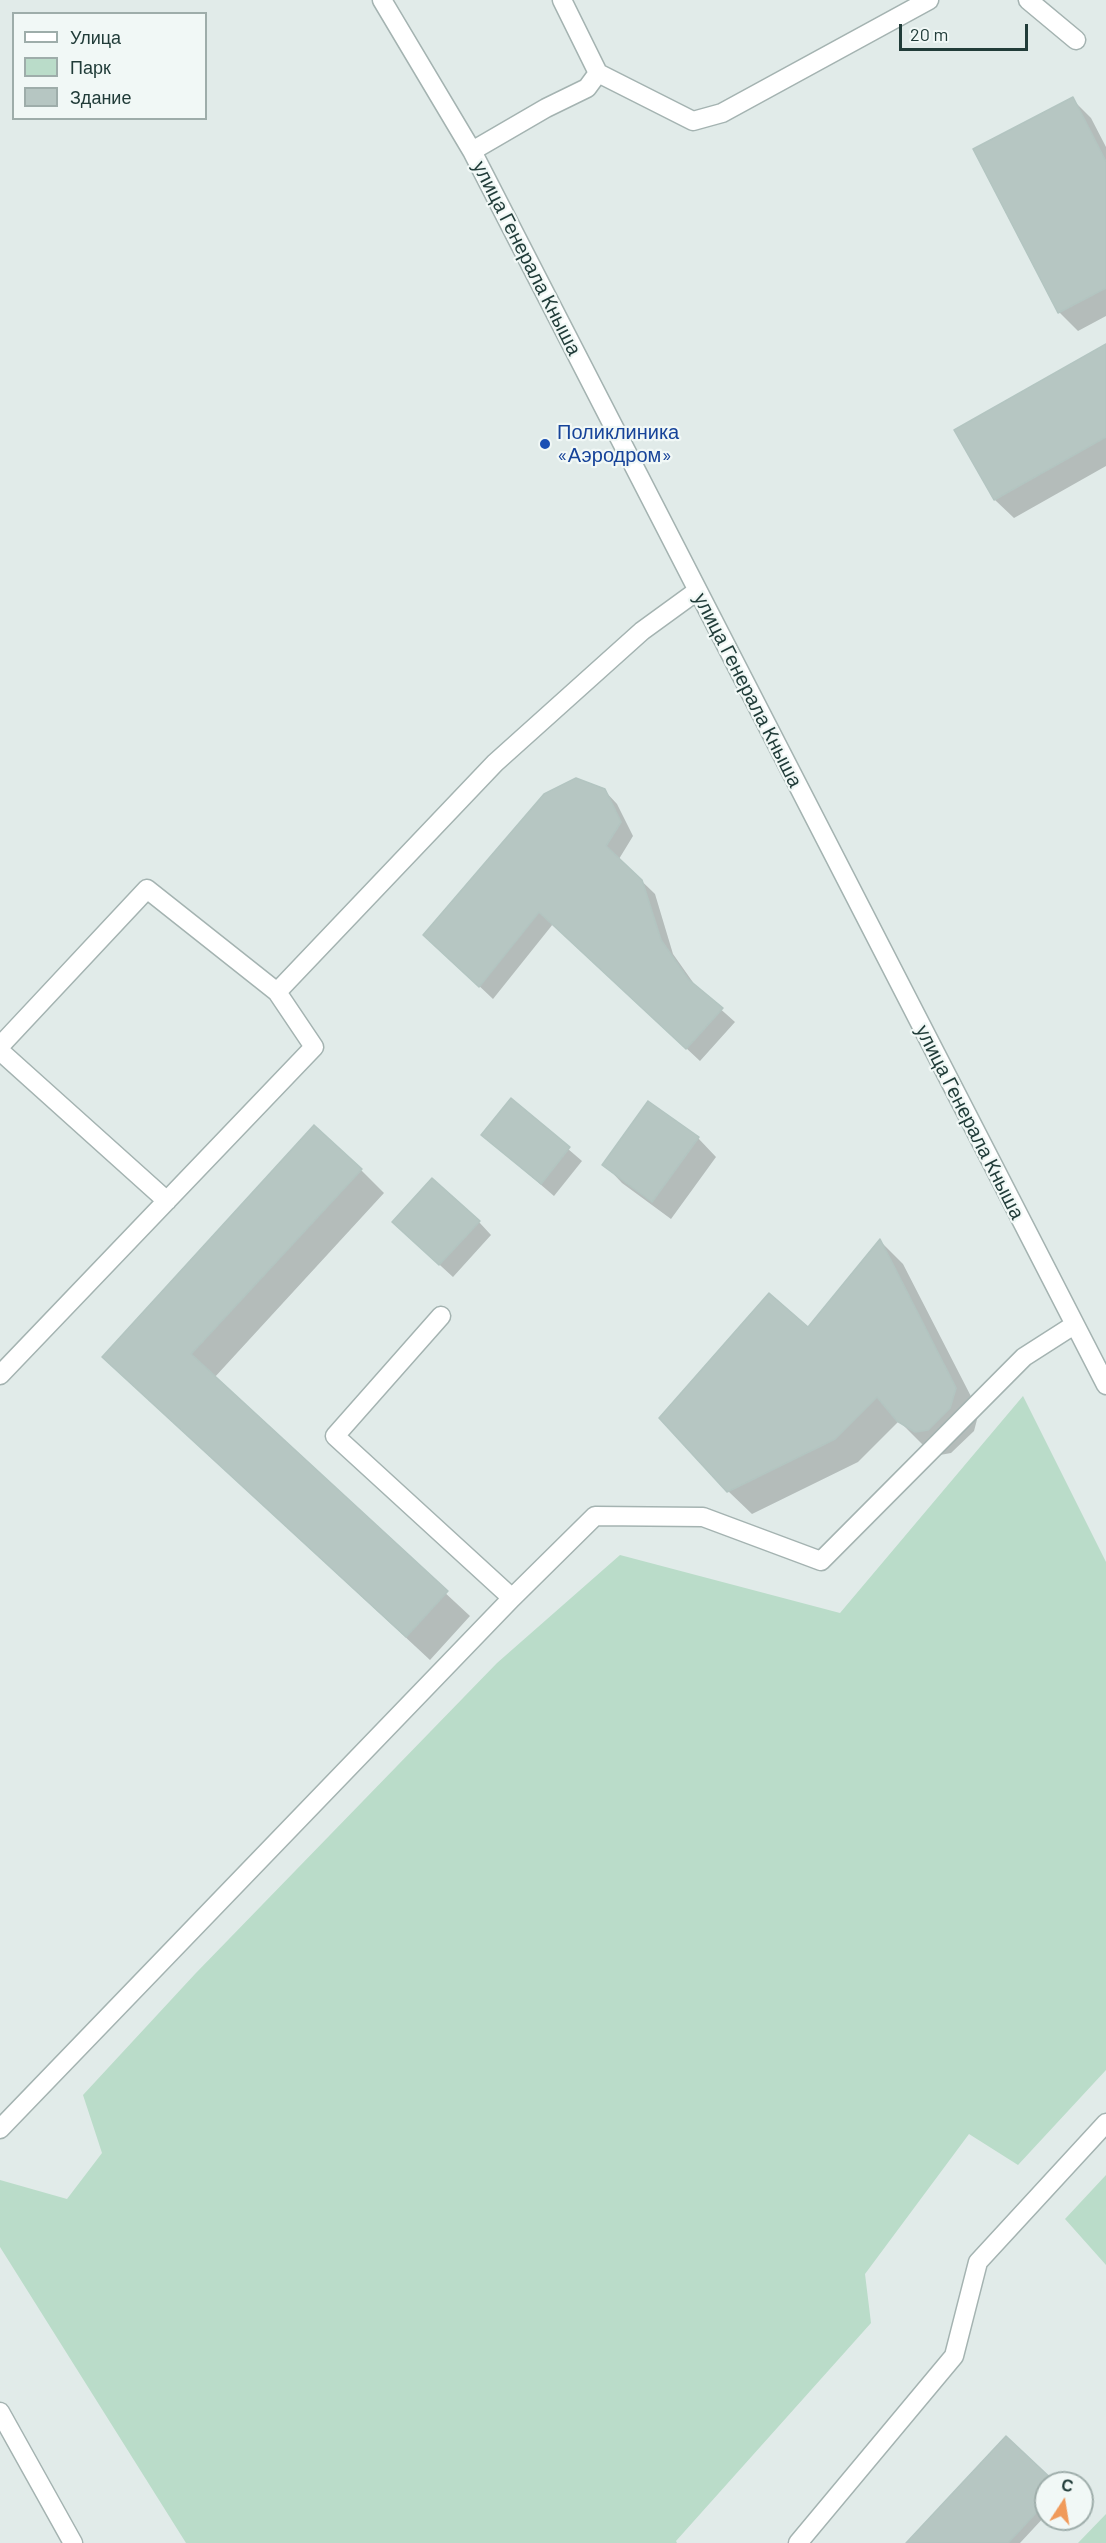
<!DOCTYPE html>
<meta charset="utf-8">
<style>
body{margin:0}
#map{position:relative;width:1106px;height:2543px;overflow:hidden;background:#e1ebe9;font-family:Barlow,sans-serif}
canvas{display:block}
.legend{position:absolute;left:12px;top:12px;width:195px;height:108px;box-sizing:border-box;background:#f1f8f6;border:2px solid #9eadaa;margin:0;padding:8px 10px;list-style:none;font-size:18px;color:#213c39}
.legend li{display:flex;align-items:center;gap:12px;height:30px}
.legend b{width:30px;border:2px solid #9eadaa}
.north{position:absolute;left:1034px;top:2471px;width:60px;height:60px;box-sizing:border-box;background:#f1f8f6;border:2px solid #9eadaa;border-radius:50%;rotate:12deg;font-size:16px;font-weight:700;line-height:24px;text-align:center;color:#213c39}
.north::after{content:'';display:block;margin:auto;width:21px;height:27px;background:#f09a5a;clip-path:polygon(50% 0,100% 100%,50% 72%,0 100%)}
.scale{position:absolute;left:899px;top:24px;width:129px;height:27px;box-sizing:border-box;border:3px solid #213c39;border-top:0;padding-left:8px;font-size:18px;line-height:21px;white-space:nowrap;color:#213c39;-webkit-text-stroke:4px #f1f8f6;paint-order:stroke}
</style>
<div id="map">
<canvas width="1106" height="2543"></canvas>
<ul class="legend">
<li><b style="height:8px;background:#fff"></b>Улица</li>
<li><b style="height:16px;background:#badcc9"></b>Парк</li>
<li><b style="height:16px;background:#b6c6c2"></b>Здание</li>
</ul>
<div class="north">С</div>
<div class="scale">20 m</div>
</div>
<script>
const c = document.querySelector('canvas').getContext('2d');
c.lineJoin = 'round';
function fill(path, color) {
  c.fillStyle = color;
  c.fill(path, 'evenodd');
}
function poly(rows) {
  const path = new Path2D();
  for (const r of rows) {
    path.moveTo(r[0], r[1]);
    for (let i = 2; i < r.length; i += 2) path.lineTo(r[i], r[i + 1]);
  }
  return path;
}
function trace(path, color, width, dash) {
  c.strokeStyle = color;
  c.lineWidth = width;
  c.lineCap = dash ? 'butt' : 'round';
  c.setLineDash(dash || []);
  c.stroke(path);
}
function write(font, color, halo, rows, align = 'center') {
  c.font = font + ' Barlow,sans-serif';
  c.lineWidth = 4.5;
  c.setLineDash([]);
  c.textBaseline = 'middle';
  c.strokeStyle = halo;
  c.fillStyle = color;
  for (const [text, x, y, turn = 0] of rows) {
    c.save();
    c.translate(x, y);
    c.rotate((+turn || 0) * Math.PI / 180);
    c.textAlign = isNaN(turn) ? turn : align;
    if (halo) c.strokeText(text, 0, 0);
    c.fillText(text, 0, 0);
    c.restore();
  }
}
fill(poly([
 [1023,1396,1106,1562,1106,2070,1018,2165,969,2134,865,2274,871,2323,676,2541,677,2543,186,2543,0,2247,0,2180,67,2199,102,2153,83,2095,195,1974,497,1663,620,1555,840,1613],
 [1106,2175,1106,2265,1065,2219],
 [1106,2514,1106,2543,1078,2543]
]), '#badcc9');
fill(poly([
 [1072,99,1091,118,1106,147,1106,316,1078,331,1059,312,975,150],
 [1106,346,1106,466,1014,518,995,500,956,431],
 [604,790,617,804,633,836,619,859,655,894,673,954,697,988,735,1022,700,1061,553,924,493,999,438,947],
 [511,1100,582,1161,554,1196,483,1135],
 [698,1138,716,1157,671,1219,622,1183,604,1164],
 [361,1170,384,1193,214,1378,470,1616,430,1660,104,1357],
 [479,1222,491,1235,453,1277,407,1235],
 [880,1241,903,1264,979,1412,974,1431,951,1453,940,1455,923,1445,899,1421,858,1462,752,1514,728,1491,808,1329],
 [1006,2438,1054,2483,1046,2483,1046,2515,1020,2543,908,2543]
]), '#0003');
const building = poly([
 [1073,97,1106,162,1106,288,1058,313,973,149,1073,97],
 [1106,344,1106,437,994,500,954,430,1106,344],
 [576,778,605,789,621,822,606,846,642,880,661,940,688,979,723,1008,686,1049,539,912,479,987,423,935,544,794,576,778],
 [511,1098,570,1147,541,1184,481,1135,511,1098],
 [648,1101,699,1137,652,1202,602,1165,648,1101],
 [314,1125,362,1169,191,1354,448,1591,406,1637,102,1357,314,1125],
 [432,1178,480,1221,439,1265,392,1222,432,1178],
 [880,1239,956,1388,950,1408,928,1430,915,1432,897,1421,877,1397,835,1439,727,1492,659,1418,769,1293,808,1327,880,1239],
 [1006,2436,1056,2483,1046,2483,1046,2502,1008,2543,906,2543,1006,2436]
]);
fill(building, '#b6c6c2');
trace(building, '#b3c5c1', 1.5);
const minor = poly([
 [382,0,472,151,1106,1385],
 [1028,0,1076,40],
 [598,73,693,121,722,113,929,0],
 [472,151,546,108,587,88,598,73,562,0],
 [0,1046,147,889,277,992],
 [0,1051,167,1201],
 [441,1316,335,1436,512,1598],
 [0,1375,314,1047,277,992,495,763,642,631,697,591],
 [0,2129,512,1598,595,1516,703,1517,821,1561,1024,1357,1074,1325],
 [0,2412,73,2543],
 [798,2543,954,2356,978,2262,1106,2123]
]);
trace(minor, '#a4b3b1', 21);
trace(minor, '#fff', 18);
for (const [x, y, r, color] of [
 [545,444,6,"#1a4fb4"]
]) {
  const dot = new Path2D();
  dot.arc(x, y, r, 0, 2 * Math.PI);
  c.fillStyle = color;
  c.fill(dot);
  trace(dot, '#f1f8f6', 2);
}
write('20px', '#213c39', '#f1f8f6', [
 ["улица Генерала Кныша",527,258,63],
 ["улица Генерала Кныша",748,690,63],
 ["улица Генерала Кныша",970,1122,63]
]);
write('20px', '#164399', '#f1f8f6', [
 ["Поликлиника",557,432],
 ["«Аэродром»",557,455]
], 'left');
</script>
